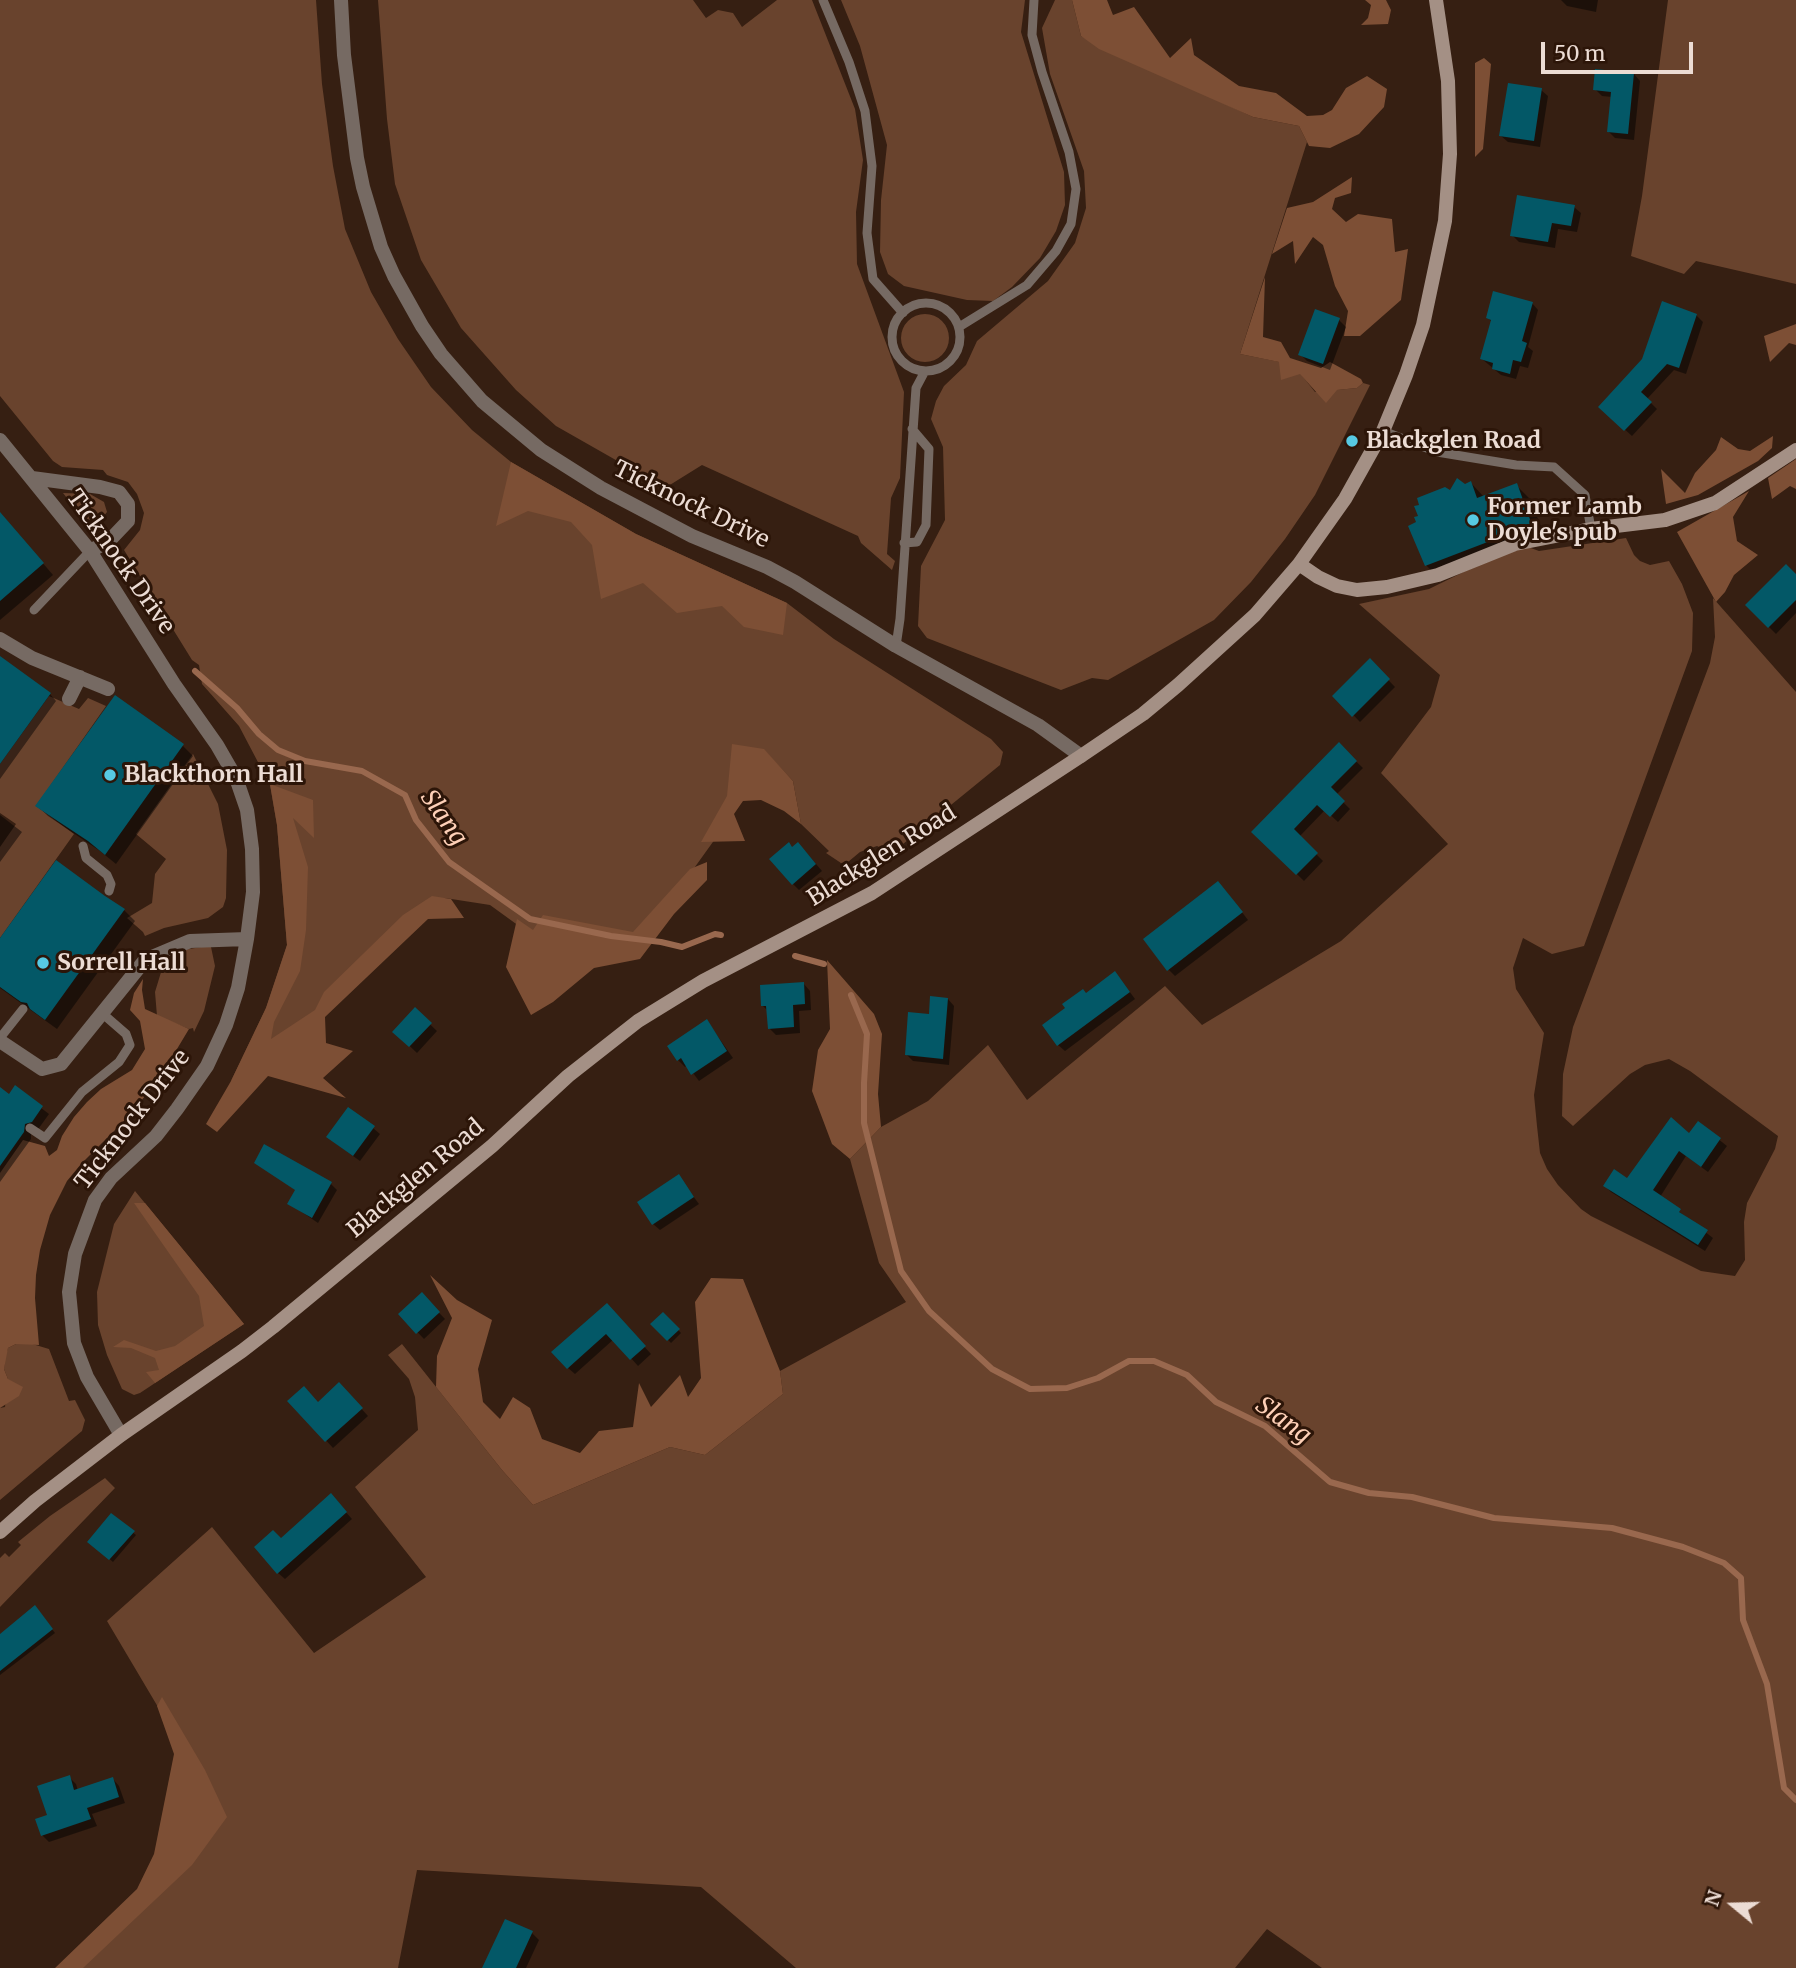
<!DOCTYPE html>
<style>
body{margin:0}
#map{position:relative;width:1796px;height:1968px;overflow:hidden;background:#361f12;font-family:Merriweather,serif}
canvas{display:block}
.north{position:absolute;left:1698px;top:1870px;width:70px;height:70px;-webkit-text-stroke:5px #2c1508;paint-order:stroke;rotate:289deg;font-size:19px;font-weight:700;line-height:28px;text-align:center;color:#ecdcd4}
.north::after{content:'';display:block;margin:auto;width:24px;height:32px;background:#ecdcd4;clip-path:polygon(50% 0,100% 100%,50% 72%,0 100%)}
.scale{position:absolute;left:1541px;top:42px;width:152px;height:32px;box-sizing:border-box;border:4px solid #ecdcd4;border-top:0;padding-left:9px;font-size:21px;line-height:24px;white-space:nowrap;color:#ecdcd4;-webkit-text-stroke:5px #2c1508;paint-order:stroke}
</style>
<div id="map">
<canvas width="1796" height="1968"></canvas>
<div class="north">N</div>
<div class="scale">50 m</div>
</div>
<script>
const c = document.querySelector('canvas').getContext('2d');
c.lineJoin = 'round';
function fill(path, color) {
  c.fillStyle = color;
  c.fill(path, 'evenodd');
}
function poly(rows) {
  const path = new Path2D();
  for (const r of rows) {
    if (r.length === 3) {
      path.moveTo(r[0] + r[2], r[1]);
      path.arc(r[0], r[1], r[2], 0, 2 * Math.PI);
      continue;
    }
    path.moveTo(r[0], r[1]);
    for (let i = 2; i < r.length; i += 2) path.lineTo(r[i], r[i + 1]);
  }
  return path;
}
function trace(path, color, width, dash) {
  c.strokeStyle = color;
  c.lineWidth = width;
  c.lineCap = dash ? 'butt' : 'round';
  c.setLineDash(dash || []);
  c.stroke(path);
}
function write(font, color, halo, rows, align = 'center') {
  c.font = font + ' Merriweather,serif';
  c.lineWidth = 6;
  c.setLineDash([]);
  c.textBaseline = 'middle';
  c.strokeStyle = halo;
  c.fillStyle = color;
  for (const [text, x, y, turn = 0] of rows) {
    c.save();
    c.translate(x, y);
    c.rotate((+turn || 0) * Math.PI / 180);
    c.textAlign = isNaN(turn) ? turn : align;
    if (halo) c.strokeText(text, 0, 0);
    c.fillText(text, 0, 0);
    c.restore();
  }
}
fill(poly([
 [0,0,316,0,322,84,333,166,345,229,371,292,398,339,431,387,472,430,511,462,636,534,787,603,834,639,991,739,1003,752,1000,765,892,853,877,846,860,852,848,862,841,863,826,853,829,851,801,824,793,781,764,750,756,782,682,885,612,961,541,942,490,905,445,898,303,1029,231,1081,266,1008,287,945,277,825,270,785,239,726,202,684,199,665,192,660,124,550,140,530,144,513,137,494,128,482,107,475,103,470,62,467,53,461,0,396],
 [378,0,693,0,706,18,718,10,733,13,742,27,777,0,812,0,855,109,863,160,856,212,857,264,904,392,900,478,891,498,887,554,895,561,892,570,861,543,858,536,702,465,665,488,556,426,516,390,461,328,421,260,395,184,387,119],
 [841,0,1025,0,1021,32,1064,172,1065,205,1056,231,1040,258,1012,287,993,301,967,300,904,286,888,274,880,252,881,200,887,145,860,46],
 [1055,0,1072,0,1081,36,1253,117,1299,126,1307,142,1240,354,1280,362,1300,373,1315,392,1357,388,1363,383,1370,385,1315,495,1285,539,1251,582,1214,620,1108,680,1092,678,1061,690,927,638,918,626,921,566,945,520,943,447,931,419,936,401,944,386,966,365,977,341,1048,281,1075,243,1086,208,1084,171,1050,74,1042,28],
 [1668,0,1796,0,1796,284,1696,261,1684,274,1631,256,1642,196],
 [925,338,24],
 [63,493,90,494,104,502,107,512,98,523,82,517],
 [1626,538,1634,555,1640,561,1650,565,1669,561,1682,584,1693,613,1692,651,1584,946,1552,954,1523,938,1513,968,1516,989,1544,1033,1534,1095,1537,1126,1540,1153,1547,1169,1558,1185,1581,1209,1591,1216,1701,1271,1735,1276,1745,1260,1744,1222,1747,1203,1775,1149,1778,1136,1690,1071,1669,1059,1645,1065,1630,1074,1573,1126,1562,1116,1563,1074,1573,1027,1710,663,1715,637,1713,598,1796,692,1796,1968,1322,1968,1267,1929,1235,1968,796,1968,701,1887,417,1870,398,1968,68,1968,222,1815,107,1621,212,1527,314,1653,426,1577,355,1487,418,1430,415,1397,409,1379,388,1355,402,1344,502,1470,533,1505,670,1447,705,1455,783,1394,780,1371,906,1302,879,1263,850,1159,881,1127,928,1101,988,1045,1027,1100,1165,986,1202,1025,1341,941,1448,844,1381,773,1431,707,1440,675,1359,604,1429,589,1496,556,1528,547,1539,551],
 [49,696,79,709,88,698,106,706,36,806,74,834,0,938,0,847,16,824,0,813,0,764],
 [193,754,218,804,227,850,226,898,223,907,208,918,164,928,145,936,143,932,127,918,152,903,155,874,166,859,136,834],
 [201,947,211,947,215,966,204,1011,194,1032,193,1028,189,1029,157,1016,155,992,165,959,183,950],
 [135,1191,244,1324,140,1393,134,1395,122,1389,107,1355,98,1325,97,1292,114,1224],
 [29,1343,49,1349,69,1401,75,1400,85,1420,82,1431,0,1500,0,1408,5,1407,8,1379,4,1369,5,1357,8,1348,16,1344],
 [105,1478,115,1488,0,1607,0,1558,5,1553,9,1557,21,1545,18,1542,50,1516]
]), '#69432d');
fill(poly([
 [1072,0,1107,0,1113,15,1134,7,1170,58,1191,38,1194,55,1239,86,1276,93,1307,116,1323,115,1332,110,1346,88,1367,76,1387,89,1384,107,1359,134,1330,148,1309,146,1299,126,1253,117,1099,49,1081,36],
 [1365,0,1386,0,1391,10,1388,24,1361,25,1368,18,1371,5],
 [1484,58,1491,64,1483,149,1475,157,1475,63],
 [1352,177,1351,193,1335,198,1332,209,1346,222,1358,214,1392,219,1395,252,1408,249,1401,300,1360,336,1344,336,1348,311,1335,286,1323,245,1313,237,1295,264,1293,241,1272,254,1287,208,1313,202],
 [1265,277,1263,337,1281,342,1290,358,1321,368,1330,362,1361,379,1363,383,1357,388,1337,390,1326,403,1300,374,1281,380,1279,362,1240,354],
 [1796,324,1796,345,1789,343,1770,362,1764,336],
 [1773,436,1772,448,1758,461,1698,495,1666,504,1661,469,1685,493,1695,473,1716,450,1721,437,1738,449,1750,451],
 [1796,459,1796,489,1790,486,1772,499,1768,478],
 [511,462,636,534,787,603,783,635,744,627,722,606,677,613,643,583,601,599,592,545,571,522,528,511,496,526],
 [1749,491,1733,517,1737,541,1758,555,1734,575,1725,592,1716,602,1677,532],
 [732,744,764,749,793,781,801,824,784,811,761,800,743,801,734,814,745,841,701,842,727,796],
 [270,784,313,800,314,838,293,818,308,867,306,930,300,971,274,1022,271,1039,315,1010,324,992,403,915,432,896,451,899,464,918,428,919,325,1017,326,1043,353,1051,323,1078,346,1098,268,1076,217,1132,206,1124,231,1081,266,1008,287,945,277,825],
 [707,862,707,880,674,914,640,959,594,968,553,1002,531,1015,506,967,517,919,533,930,543,915,633,932,690,869],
 [827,960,874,1014,882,1034,878,1094,881,1127,850,1159,832,1144,812,1091,818,1050,830,1029],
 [143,979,142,990,145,1009,189,1029,162,1074,131,1114,81,1164,67,1181,50,1215,40,1250,36,1275,35,1298,39,1345,16,1344,8,1348,4,1369,8,1379,23,1387,19,1396,0,1408,0,1173,23,1140,45,1146,49,1156,57,1150,62,1136,74,1117,87,1102,101,1089,132,1070,145,1049,140,1021,130,1010,134,993],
 [134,1203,145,1203,244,1324,155,1383,146,1372,159,1370,155,1358,131,1348,113,1347,124,1340,156,1351,175,1346,204,1326,199,1296],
 [430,1275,457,1300,492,1320,478,1369,483,1402,500,1419,513,1397,530,1408,542,1439,580,1453,599,1431,633,1427,639,1383,651,1407,680,1375,688,1397,701,1378,695,1302,711,1278,743,1279,780,1371,783,1394,705,1455,670,1447,533,1505,502,1470,436,1387,437,1356,452,1318],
 [162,1697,205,1770,227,1817,192,1865,83,1968,55,1968,137,1889,154,1854,174,1754,157,1706]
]), '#7d4f35');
fill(poly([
 [1561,0,1598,0,1596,12,1567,6],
 [1634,74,1640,81,1634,140,1615,138,1608,131,1612,97,1602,96,1595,89],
 [1541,90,1548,96,1540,147,1508,142,1501,136],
 [1574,207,1581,213,1577,232,1558,229,1555,248,1519,242,1512,235],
 [1532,303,1538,310,1528,347,1533,351,1528,368,1520,366,1516,379,1501,375,1482,359,1492,322,1488,318],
 [1696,315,1703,322,1686,374,1674,370,1647,399,1657,409,1632,436,1600,407],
 [1339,320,1346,327,1330,370,1307,361,1300,354],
 [1471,483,1484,497,1516,485,1530,499,1546,539,1440,580,1426,565,1419,523,1450,492],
 [0,513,53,575,0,620],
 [1796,577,1796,613,1776,634,1747,605],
 [1370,661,1395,687,1360,722,1335,696],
 [0,667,50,694,56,701,0,779],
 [1339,745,1363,768,1336,795,1350,809,1338,822,1325,810,1299,837,1323,861,1304,881,1254,832],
 [183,746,193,756,116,864,100,851,48,816,38,806],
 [0,815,22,832,0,862],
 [793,849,805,851,822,871,799,890,793,884],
 [1225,890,1248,920,1175,976,1168,969],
 [104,898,124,910,135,921,57,1029,0,988,0,941],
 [1121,980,1135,999,1065,1051,1058,1045,1086,995],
 [804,984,810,991,811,1010,799,1011,800,1033,776,1035,769,1028,768,1011,763,1006],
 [948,999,954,1006,949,1065,913,1061,907,1055,930,1016],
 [415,1010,437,1031,417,1053,395,1032],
 [707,1021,733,1058,699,1081,687,1065,685,1067,678,1060],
 [15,1088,49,1114,39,1128,31,1130,31,1139,0,1182,0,1089,10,1096],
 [1698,1123,1727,1146,1708,1172,1686,1156,1660,1197,1713,1238,1705,1251,1611,1192,1605,1186,1627,1180,1690,1135],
 [373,1128,380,1134,360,1161,335,1143],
 [256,1163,331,1184,337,1190,318,1223,290,1204,297,1191],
 [678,1176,699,1204,660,1230,653,1224],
 [422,1295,445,1319,424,1339,401,1315],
 [613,1312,651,1354,638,1366,614,1339,575,1374,568,1368],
 [663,1314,681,1333,671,1343,653,1324],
 [339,1384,368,1416,333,1448,290,1401,318,1404],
 [337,1502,352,1519,285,1579,278,1573,281,1540],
 [111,1515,136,1535,113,1562,90,1542],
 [37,1610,55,1633,0,1675,0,1635],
 [69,1777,76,1784,78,1791,113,1779,119,1786,125,1803,92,1814,97,1826,49,1842,42,1835],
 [532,1933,539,1940,526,1968,484,1968]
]), '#0007');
trace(poly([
 [195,671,237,708,259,734,278,750,305,761,362,771,405,795,416,820,449,862,530,919,611,936,661,942,682,947,715,934,721,935],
 [795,956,824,964],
 [851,995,867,1034,864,1083,864,1123,901,1271,929,1311,992,1369,1030,1389,1067,1388,1098,1378,1129,1361,1154,1361,1187,1375,1216,1402,1265,1426,1330,1482,1369,1493,1412,1497,1494,1518,1612,1528,1683,1547,1724,1563,1741,1578,1743,1620,1767,1684,1784,1788,1796,1800]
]), '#99684e', 6);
fill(poly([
 [1595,69,1634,73,1628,134,1607,132,1611,92,1593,90],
 [1508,83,1542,88,1534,141,1499,136],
 [1517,195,1575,205,1571,226,1552,223,1548,242,1510,236],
 [1493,291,1533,302,1522,341,1527,343,1521,362,1513,360,1510,374,1492,369,1493,363,1480,359,1491,320,1486,318],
 [1662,301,1697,314,1679,368,1667,364,1641,392,1652,402,1624,431,1598,407,1642,359],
 [1315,309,1340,318,1323,364,1298,355],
 [1457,478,1465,484,1471,481,1477,498,1517,483,1532,525,1425,566,1408,526,1416,522,1414,517,1418,516,1414,506,1419,505,1417,498,1445,487,1450,490],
 [0,512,44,563,0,601],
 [1786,564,1796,574,1796,600,1768,628,1745,605],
 [0,656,51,693,0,764],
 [1370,658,1390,679,1352,717,1332,696],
 [115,695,184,744,105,855,88,841,35,806],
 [1339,742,1357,761,1331,787,1345,801,1330,817,1317,805,1294,829,1318,853,1296,875,1251,832],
 [789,842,792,847,798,842,816,864,792,885,769,859],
 [56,860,105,896,125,909,45,1020,30,1009,27,1003,21,1002,0,987,0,938],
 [1218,881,1243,912,1167,971,1143,939],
 [1115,971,1130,992,1057,1046,1042,1025,1065,1008,1062,1004,1083,989,1086,993],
 [804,982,805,1004,793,1005,794,1027,768,1029,766,1006,761,1006,760,985],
 [930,996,948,998,943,1059,905,1055,908,1012,929,1014],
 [415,1007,432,1023,409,1047,392,1032],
 [707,1019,727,1051,691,1075,681,1058,677,1061,667,1046],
 [15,1085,43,1106,32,1122,25,1124,24,1132,0,1166,0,1087,9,1094],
 [348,1107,375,1126,353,1156,326,1137],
 [1671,1117,1689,1133,1698,1121,1721,1138,1701,1167,1679,1151,1653,1190,1681,1209,1679,1212,1708,1230,1698,1245,1603,1186,1614,1169,1627,1178],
 [264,1144,332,1182,312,1218,287,1204,295,1190,254,1163],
 [679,1174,694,1197,652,1225,637,1202],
 [422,1292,440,1312,416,1334,398,1314],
 [607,1303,646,1346,630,1360,606,1334,567,1369,551,1352],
 [663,1312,680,1329,667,1341,650,1324],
 [339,1382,363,1408,325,1442,287,1401,304,1386,318,1402],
 [331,1493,347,1512,277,1574,254,1547,273,1530,281,1538],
 [111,1513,135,1531,109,1560,87,1542],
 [35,1605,53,1629,0,1671,0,1634],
 [70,1775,74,1790,113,1777,119,1797,87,1808,91,1819,41,1836,35,1819,47,1815,37,1786],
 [505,1919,533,1931,516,1968,482,1968]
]), '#035867');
trace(poly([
 [823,0,849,62,865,111,872,166,867,233,873,279,903,313],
 [926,337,34],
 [959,327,1027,285,1056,251,1071,224,1076,189,1069,152,1042,72,1032,35,1034,0],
 [1383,431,1437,452,1516,465,1554,467,1585,495,1591,529],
 [904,543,917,542,926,525,929,449,912,429],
 [34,610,90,551],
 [896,646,900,619,916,388,925,371],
 [83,846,86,858,107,875,111,884,109,891],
 [0,1038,23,1009],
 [30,1128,45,1138,82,1092,119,1062,130,1045,126,1034,103,1014]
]), '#766a63', 9);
trace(poly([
 [341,0,344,55,357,158,363,187,381,247,394,276,422,326,441,354,482,401,541,450,601,488,692,536,767,567,795,582,896,646,1038,725,1081,756],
 [0,440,90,551,174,684,217,745,236,778,247,810,252,849,253,892,247,939,238,988,226,1025,207,1066,177,1109,156,1136,111,1178,95,1200,75,1254,69,1292,74,1343,87,1377,121,1435],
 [32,478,100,487,119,492,128,504,128,521,109,541,90,551],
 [0,639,32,658,108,689],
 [69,699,80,677],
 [0,1041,42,1069,61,1064,145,960,190,941,247,939]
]), '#766a63', 14);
trace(poly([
 [1299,564,1318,577,1337,586,1357,590,1387,587,1438,575,1515,544,1591,529,1665,520,1715,503,1796,450],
 [0,1532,35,1501,121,1435,242,1351,273,1327,492,1146,568,1076,638,1021,703,981,872,893,1081,756,1143,714,1178,685,1255,615,1299,564,1345,499,1383,431,1406,375,1423,325,1445,221,1450,154,1448,81,1436,0]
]), '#a49085', 14);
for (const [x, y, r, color] of [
 [1352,441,7,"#57c9e2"],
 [1473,520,7,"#57c9e2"],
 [110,775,7,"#57c9e2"],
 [43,963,7,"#57c9e2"]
]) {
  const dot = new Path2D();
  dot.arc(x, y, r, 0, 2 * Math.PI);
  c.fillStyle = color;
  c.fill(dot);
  trace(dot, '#2c1508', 2.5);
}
write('bold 23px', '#ecdcd4', '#2c1508', [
 ["Blackglen Road",1366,441],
 ["Former Lamb",1487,507],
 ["Doyle's pub",1487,533],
 ["Blackthorn Hall",124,775],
 ["Sorrell Hall",57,963]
], 'left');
write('23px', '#ecdcd4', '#2c1508', [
 ["Ticknock Drive",691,505,26],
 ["Ticknock Drive",120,562,55],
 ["Blackglen Road",882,856,-32],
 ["Ticknock Drive",133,1120,-52],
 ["Blackglen Road",416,1179,-40]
]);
write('italic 24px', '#fed0b7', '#2c1508', [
 ["Slang",443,818,55],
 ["Slang",1283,1421,36]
]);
</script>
